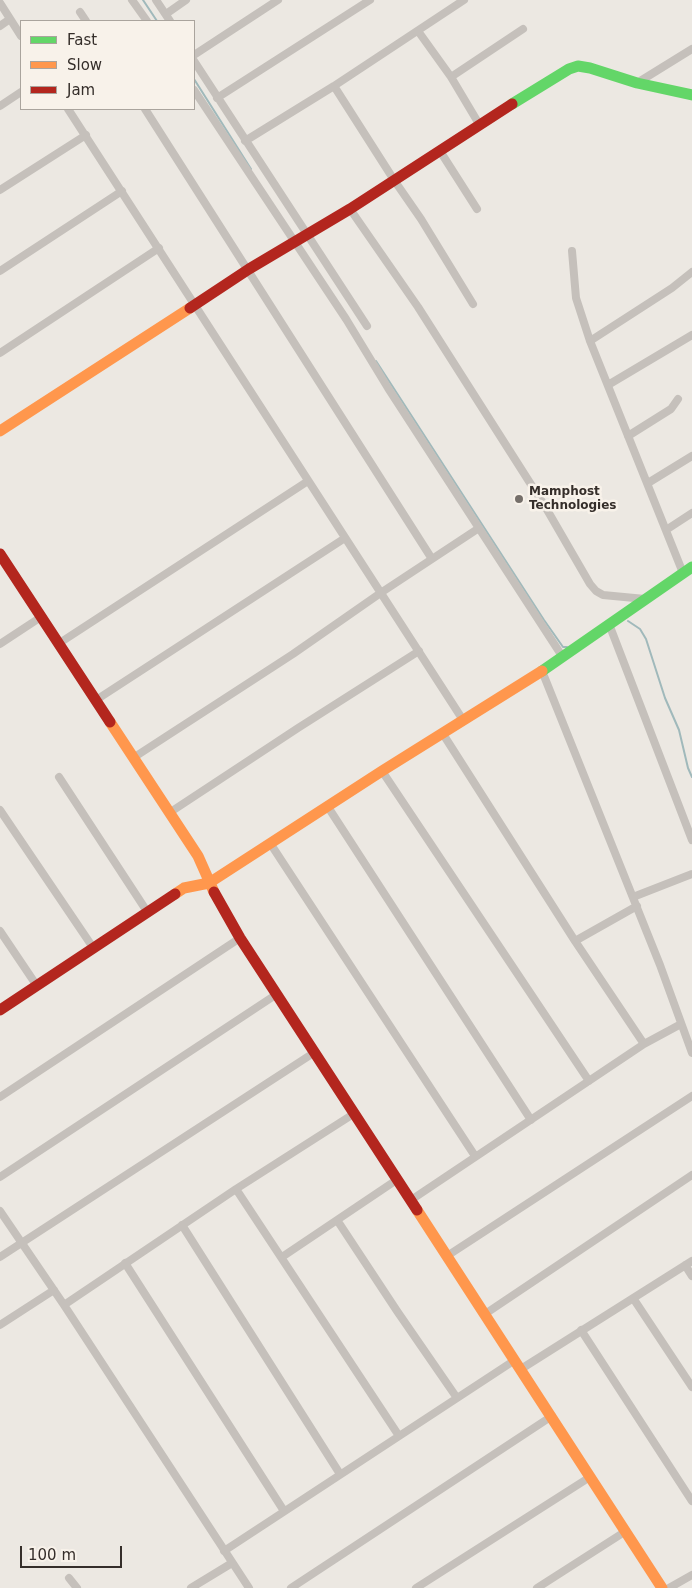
<!DOCTYPE html>
<style>
body{margin:0}
#map{position:relative;width:692px;height:1588px;overflow:hidden;background:#ece8e2;font-family:"DejaVu Sans",sans-serif}
canvas{display:block}
.legend{position:absolute;left:20px;top:20px;width:175px;height:90px;box-sizing:border-box;background:#f8f2ea;border:1px solid #aaa49d;margin:0;padding:6px 9px;list-style:none;font-size:15px;color:#352e2a}
.legend li{display:flex;align-items:center;gap:10px;height:25px}
.legend b{width:25px;border:1px solid #aaa49d}
.scale{position:absolute;left:20px;top:1546px;width:102px;height:22px;box-sizing:border-box;border:2px solid #352e2a;border-top:0;padding-left:6px;font-size:15px;line-height:18px;white-space:nowrap;color:#352e2a;-webkit-text-stroke:4px #f8f2ea;paint-order:stroke}
</style>
<div id="map">
<canvas width="692" height="1588"></canvas>
<ul class="legend">
<li><b style="height:6px;background:#63d668"></b>Fast</li>
<li><b style="height:6px;background:#ff974d"></b>Slow</li>
<li><b style="height:6px;background:#b3261e"></b>Jam</li>
</ul>
<div class="scale">100 m</div>
</div>
<script>
const c = document.querySelector('canvas').getContext('2d');
c.lineJoin = 'round';
function poly(rows) {
  const path = new Path2D();
  for (const r of rows) {
    path.moveTo(r[0], r[1]);
    for (let i = 2; i < r.length; i += 2) path.lineTo(r[i], r[i + 1]);
  }
  return path;
}
function trace(path, color, width, dash) {
  c.strokeStyle = color;
  c.lineWidth = width;
  c.lineCap = dash ? 'butt' : 'round';
  c.setLineDash(dash || []);
  c.stroke(path);
}
function write(font, color, halo, rows, align = 'center') {
  c.font = font + ' "DejaVu Sans",sans-serif';
  c.lineWidth = 5;
  c.setLineDash([]);
  c.textBaseline = 'middle';
  c.strokeStyle = halo;
  c.fillStyle = color;
  for (const [text, x, y, turn = 0] of rows) {
    c.save();
    c.translate(x, y);
    c.rotate((+turn || 0) * Math.PI / 180);
    c.textAlign = isNaN(turn) ? turn : align;
    if (halo) c.strokeText(text, 0, 0);
    c.fillText(text, 0, 0);
    c.restore();
  }
}
trace(poly([
 [143,0,157,21],
 [194,79,251,169],
 [376,361,544,620,563,647,567,647],
 [628,621,640,629,646,639,665,698,679,730,688,768,692,777]
]), '#a0b9bb', 2);
trace(poly([
 [132,0,147,21],
 [156,0,170,21],
 [0,3,21,36],
 [80,12,86,21],
 [166,14,186,0],
 [0,26,10,19],
 [418,31,451,77,479,124],
 [194,55,278,0],
 [194,61,367,326],
 [451,77,523,29],
 [637,83,692,49],
 [334,86,394,180,421,219,473,304],
 [194,90,346,319,388,388,562,656],
 [217,98,370,0],
 [0,106,21,92],
 [68,109,463,720],
 [145,109,432,559],
 [245,141,334,86,464,0],
 [440,151,477,209],
 [0,190,86,135],
 [350,209,418,307,546,508,590,584,596,591,603,595,645,599],
 [572,251,576,298,590,341,683,573],
 [0,271,122,191],
 [590,341,672,288,692,272],
 [0,353,159,248],
 [608,385,692,335],
 [628,436,671,409,678,399],
 [648,483,692,456],
 [666,530,692,513],
 [609,624,692,840],
 [0,644,41,617],
 [58,644,308,481],
 [542,671,660,965,692,1053],
 [96,700,345,538],
 [443,734,575,941,644,1044],
 [133,758,293,654,382,592,479,528],
 [382,771,589,1081],
 [59,777,148,913],
 [328,807,531,1120],
 [0,810,94,949],
 [169,813,298,728,419,651],
 [270,843,475,1156],
 [633,897,692,874],
 [0,931,37,986],
 [575,941,637,906],
 [0,1097,240,938],
 [0,1177,277,994],
 [236,1189,399,1436],
 [411,1200,644,1044,681,1024],
 [0,1211,64,1305,249,1588],
 [337,1220,397,1311,457,1398],
 [182,1225,340,1474],
 [447,1256,692,1096],
 [0,1257,315,1052],
 [282,1257,398,1179],
 [125,1263,284,1511],
 [685,1265,692,1276],
 [633,1298,692,1387],
 [64,1305,236,1189,355,1113],
 [485,1314,692,1175],
 [0,1325,54,1290],
 [581,1330,692,1501],
 [521,1369,692,1261],
 [224,1551,515,1360],
 [69,1578,77,1588],
 [191,1588,232,1563],
 [291,1588,552,1416],
 [416,1588,590,1477],
 [537,1588,626,1531],
 [669,1588,692,1575]
]), '#c5c0bb', 8);
trace(poly([
 [512,104,569,69,578,66,590,68,637,83,692,95],
 [542,671,692,567]
]), '#63d668', 11);
trace(poly([
 [0,431,190,308],
 [110,722,198,856,214,892],
 [175,894,184,888,209,883,382,771,542,671],
 [417,1210,662,1588]
]), '#ff974d', 11);
trace(poly([
 [190,308,249,269,350,209,512,104],
 [0,554,110,722],
 [214,892,240,938,417,1210],
 [0,1010,175,894]
]), '#b3261e', 11);
for (const [x, y, r, color] of [
 [519,499,5,"#756f6a"]
]) {
  const dot = new Path2D();
  dot.arc(x, y, r, 0, 2 * Math.PI);
  c.fillStyle = color;
  c.fill(dot);
  trace(dot, '#f8f2ea', 2);
}
write('bold 12px', '#352e2a', '#f8f2ea', [
 ["Mamphost",529,492],
 ["Technologies",529,506]
], 'left');
</script>
